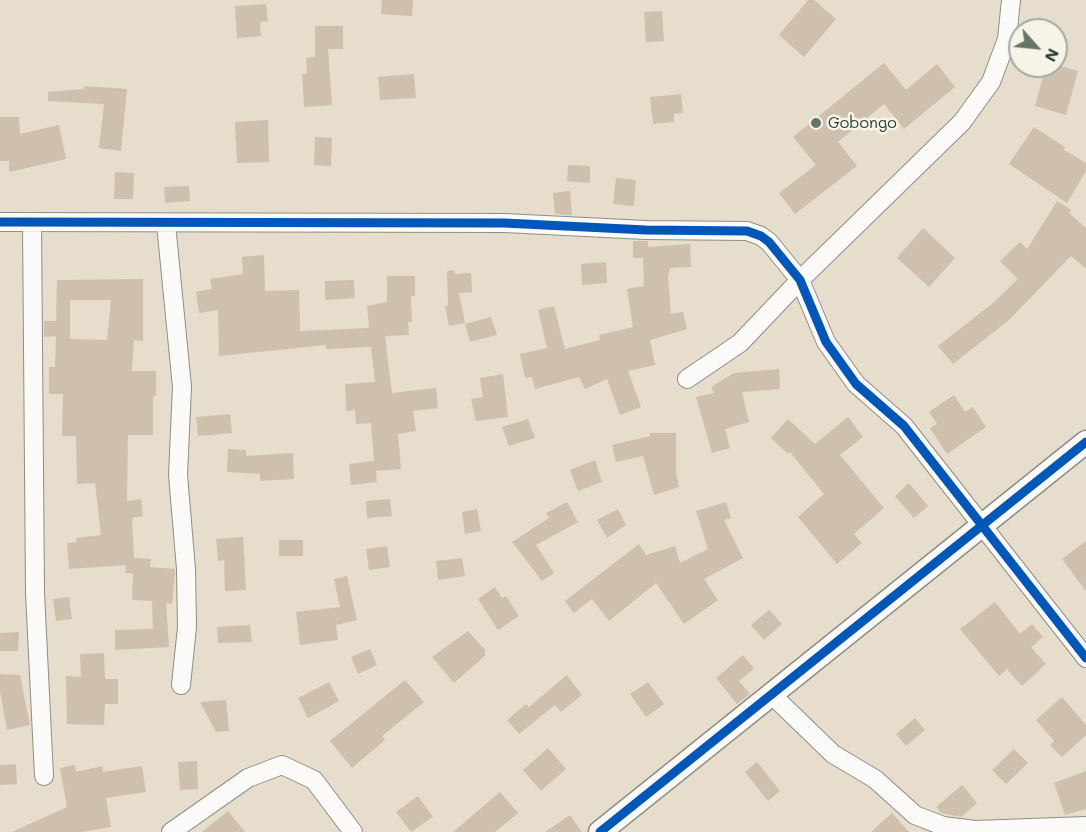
<!DOCTYPE html>
<style>
body{margin:0}
#map{position:relative;width:1086px;height:832px;overflow:hidden;background:#e7ddcd;font-family:Mali,sans-serif}
canvas{display:block}
.north{position:absolute;left:1008px;top:18px;width:60px;height:60px;box-sizing:border-box;background:#f7f3e8;border:2px solid #a1aaa0;border-radius:50%;rotate:117deg;font-size:16px;font-weight:700;line-height:24px;text-align:center;color:#1f3d34}
.north::after{content:'';display:block;margin:auto;width:21px;height:27px;background:#65756a;clip-path:polygon(50% 0,100% 100%,50% 72%,0 100%)}
</style>
<div id="map">
<canvas width="1086" height="832"></canvas>
<div class="north">N</div>
</div>
<script>
const c = document.querySelector('canvas').getContext('2d');
c.lineJoin = 'round';
function fill(path, color) {
  c.fillStyle = color;
  c.fill(path, 'evenodd');
}
function poly(rows) {
  const path = new Path2D();
  for (const r of rows) {
    path.moveTo(r[0], r[1]);
    for (let i = 2; i < r.length; i += 2) path.lineTo(r[i], r[i + 1]);
  }
  return path;
}
function trace(path, color, width, dash) {
  c.strokeStyle = color;
  c.lineWidth = width;
  c.lineCap = dash ? 'butt' : 'round';
  c.setLineDash(dash || []);
  c.stroke(path);
}
function write(font, color, halo, rows, align = 'center') {
  c.font = font + ' Mali,sans-serif';
  c.lineWidth = 5;
  c.setLineDash([]);
  c.textBaseline = 'middle';
  c.strokeStyle = halo;
  c.fillStyle = color;
  for (const [text, x, y, turn = 0] of rows) {
    c.save();
    c.translate(x, y);
    c.rotate((+turn || 0) * Math.PI / 180);
    c.textAlign = isNaN(turn) ? turn : align;
    if (halo) c.strokeText(text, 0, 0);
    c.fillText(text, 0, 0);
    c.restore();
  }
}
fill(poly([
 [382,0,413,0,412,16,381,14],
 [808,0,814,0,836,19,804,57,779,35],
 [266,4,268,21,260,22,261,36,237,38,235,6],
 [662,11,664,41,646,42,644,12],
 [315,26,343,26,343,49,328,49,332,105,304,107,302,74,307,74,306,58,315,57],
 [884,63,906,90,937,64,955,87,904,129,884,104,838,142,857,166,795,214,779,193,816,165,793,137],
 [1046,66,1060,66,1078,71,1066,115,1035,106],
 [414,74,416,98,380,100,378,77],
 [84,86,127,89,121,151,99,148,104,104,48,101,48,92,84,89],
 [681,94,683,113,674,114,674,122,653,124,650,97],
 [0,117,19,117,20,134,59,125,66,159,9,172,9,161,0,161],
 [268,120,269,162,237,163,235,122],
 [1034,127,1065,147,1064,150,1086,163,1086,171,1067,203,1009,164],
 [315,137,332,138,331,166,314,165],
 [568,165,590,166,590,183,567,181],
 [115,172,134,173,133,199,114,199],
 [616,178,636,180,634,206,613,204],
 [189,186,190,201,165,203,164,187],
 [570,191,572,215,555,214,553,193],
 [1057,201,1071,210,1069,213,1086,228,1086,269,1071,256,1009,320,953,364,938,346,993,303,1018,279,1000,261,1020,242,1027,249],
 [923,228,955,258,929,287,897,258],
 [633,241,648,241,648,247,690,244,691,267,670,268,668,277,671,314,683,312,687,329,650,340,655,365,628,371,641,407,620,415,607,379,585,389,579,377,535,389,532,377,525,378,520,354,547,348,538,310,554,306,565,349,600,340,599,335,633,327,627,289,644,286,643,258,633,258],
 [264,255,265,291,299,290,300,331,369,328,367,306,387,302,387,276,415,276,415,296,411,296,412,322,408,322,409,335,385,336,392,393,436,388,438,408,413,411,416,431,398,434,401,469,376,471,377,482,351,485,349,464,374,461,371,423,356,424,355,410,346,411,345,384,375,382,371,347,326,349,326,345,219,356,218,310,199,313,196,292,212,289,210,279,243,274,242,257],
 [606,262,607,283,582,285,581,264],
 [454,270,455,274,471,273,472,292,459,293,465,323,449,326,445,306,448,306,447,271],
 [143,279,143,341,134,340,132,371,156,371,156,396,153,396,153,435,128,435,127,501,141,499,143,516,132,518,134,558,151,559,150,567,175,569,175,574,172,604,166,603,169,647,115,650,115,630,153,629,152,601,132,600,133,574,125,573,126,565,69,569,67,543,77,542,76,538,101,535,95,483,77,484,76,436,62,436,63,394,49,394,49,367,55,367,56,336,44,337,44,321,56,321,57,280],
 [70,300,111,300,107,340,70,339],
 [354,280,355,298,325,300,325,281],
 [491,317,497,335,470,342,465,324],
 [779,369,780,389,742,392,749,422,725,429,730,448,712,453,696,397,714,393,711,387,734,373],
 [503,374,508,417,476,421,471,399,483,397,480,378],
 [954,395,965,412,973,407,986,427,947,454,930,428,937,424,929,412],
 [230,414,232,433,198,436,196,417],
 [848,417,863,437,840,455,884,508,854,534,862,543,837,564,798,517,824,494,790,452,788,454,771,438,788,419,815,444],
 [528,419,535,438,509,446,502,427],
 [650,433,676,433,676,472,679,487,654,495,643,456,616,462,612,445,650,436],
 [228,449,246,450,246,456,293,453,294,479,260,481,260,474,227,472],
 [595,460,602,482,578,491,570,470],
 [909,483,928,506,914,518,895,496],
 [390,499,392,516,367,518,366,501],
 [567,502,578,522,536,545,554,573,542,581,512,542,549,518,546,513],
 [726,502,731,518,724,520,743,558,704,579,718,600,684,624,656,583,609,621,592,599,574,613,565,601,639,544,646,555,675,546,680,563,708,549,696,511],
 [477,509,481,531,465,534,462,512],
 [618,509,626,525,607,538,597,520],
 [243,537,246,590,225,591,224,560,218,561,216,539],
 [279,540,303,540,303,556,279,556],
 [1086,541,1086,591,1062,559],
 [387,546,390,567,369,570,366,549],
 [462,558,465,576,438,580,436,561],
 [347,576,357,620,336,625,338,640,300,645,296,612,340,607,334,579],
 [495,587,502,598,506,596,519,616,498,630,478,599],
 [69,597,72,619,56,621,53,599],
 [995,602,1020,634,1032,624,1043,637,1031,647,1046,664,1022,686,1007,669,999,676,960,629],
 [769,610,782,624,764,640,751,625],
 [250,625,252,642,218,643,217,627],
 [468,631,485,650,485,656,454,683,432,657],
 [19,632,18,651,0,651,0,633],
 [370,649,377,665,358,674,351,657],
 [104,653,105,679,118,679,118,704,105,704,104,725,67,724,66,676,81,677,80,654],
 [743,655,754,669,739,681,750,694,737,704,716,678],
 [0,674,20,675,30,725,7,730,0,691],
 [567,675,582,695,561,712,555,705,519,734,507,720,526,704,529,707],
 [405,680,424,702,382,736,385,740,352,768,330,741],
 [329,682,339,701,308,718,298,698],
 [648,682,664,704,646,717,630,694],
 [1062,697,1086,725,1086,735,1062,757,1050,745,1054,741,1036,720],
 [226,700,229,731,216,732,200,702],
 [915,718,925,730,906,746,896,734],
 [548,748,566,769,541,791,523,770],
 [1014,749,1028,763,1006,784,992,770],
 [197,761,198,789,180,790,178,762],
 [757,762,780,791,768,801,745,772],
 [16,764,17,784,0,785,0,765],
 [75,765,76,772,102,766,103,772,142,766,146,792,106,798,111,827,83,832,12,832,67,807,60,768],
 [1086,771,1086,809,1065,815,1054,783],
 [962,785,977,803,961,817,941,813,936,807],
 [500,792,518,813,495,832,453,832],
 [418,796,433,817,411,832,396,812],
 [228,811,245,832,202,832],
 [892,813,909,832,871,832],
 [570,815,582,832,545,832]
]), '#cfbfad');
const minor = poly([
 [0,222,504,223,646,230,747,231,761,236,769,242,800,280,826,342,856,384,904,426,1086,658],
 [32,222,35,593,44,776],
 [166,224,182,387,178,475,186,569,187,627,181,685],
 [687,379,740,343,800,280,962,122,991,82,1007,39,1011,0],
 [770,693,833,754,875,779,915,815,943,826,975,830,1086,826],
 [171,832,248,778,282,765,314,780,353,832]
]);
const tertiary = poly([
 [600,832,1086,442]
]);
trace(minor, '#8e8e85', 20);
trace(tertiary, '#8e8e85', 25);
trace(minor, '#fbfaf8', 18);
trace(tertiary, '#fbfaf8', 22);
trace(poly([
 [0,222,504,223,646,230,747,231,761,236,769,242,800,280,826,342,856,384,904,426,1086,658],
 [600,832,1086,442]
]), '#0057b8', 9);
for (const [x, y, r, color] of [
 [816,123,6,"#65756a"]
]) {
  const dot = new Path2D();
  dot.arc(x, y, r, 0, 2 * Math.PI);
  c.fillStyle = color;
  c.fill(dot);
  trace(dot, '#f7f3e8', 2);
}
write('16px', '#1f3d34', '#f7f3e8', [
 ["Gobongo",828,123]
], 'left');
</script>
